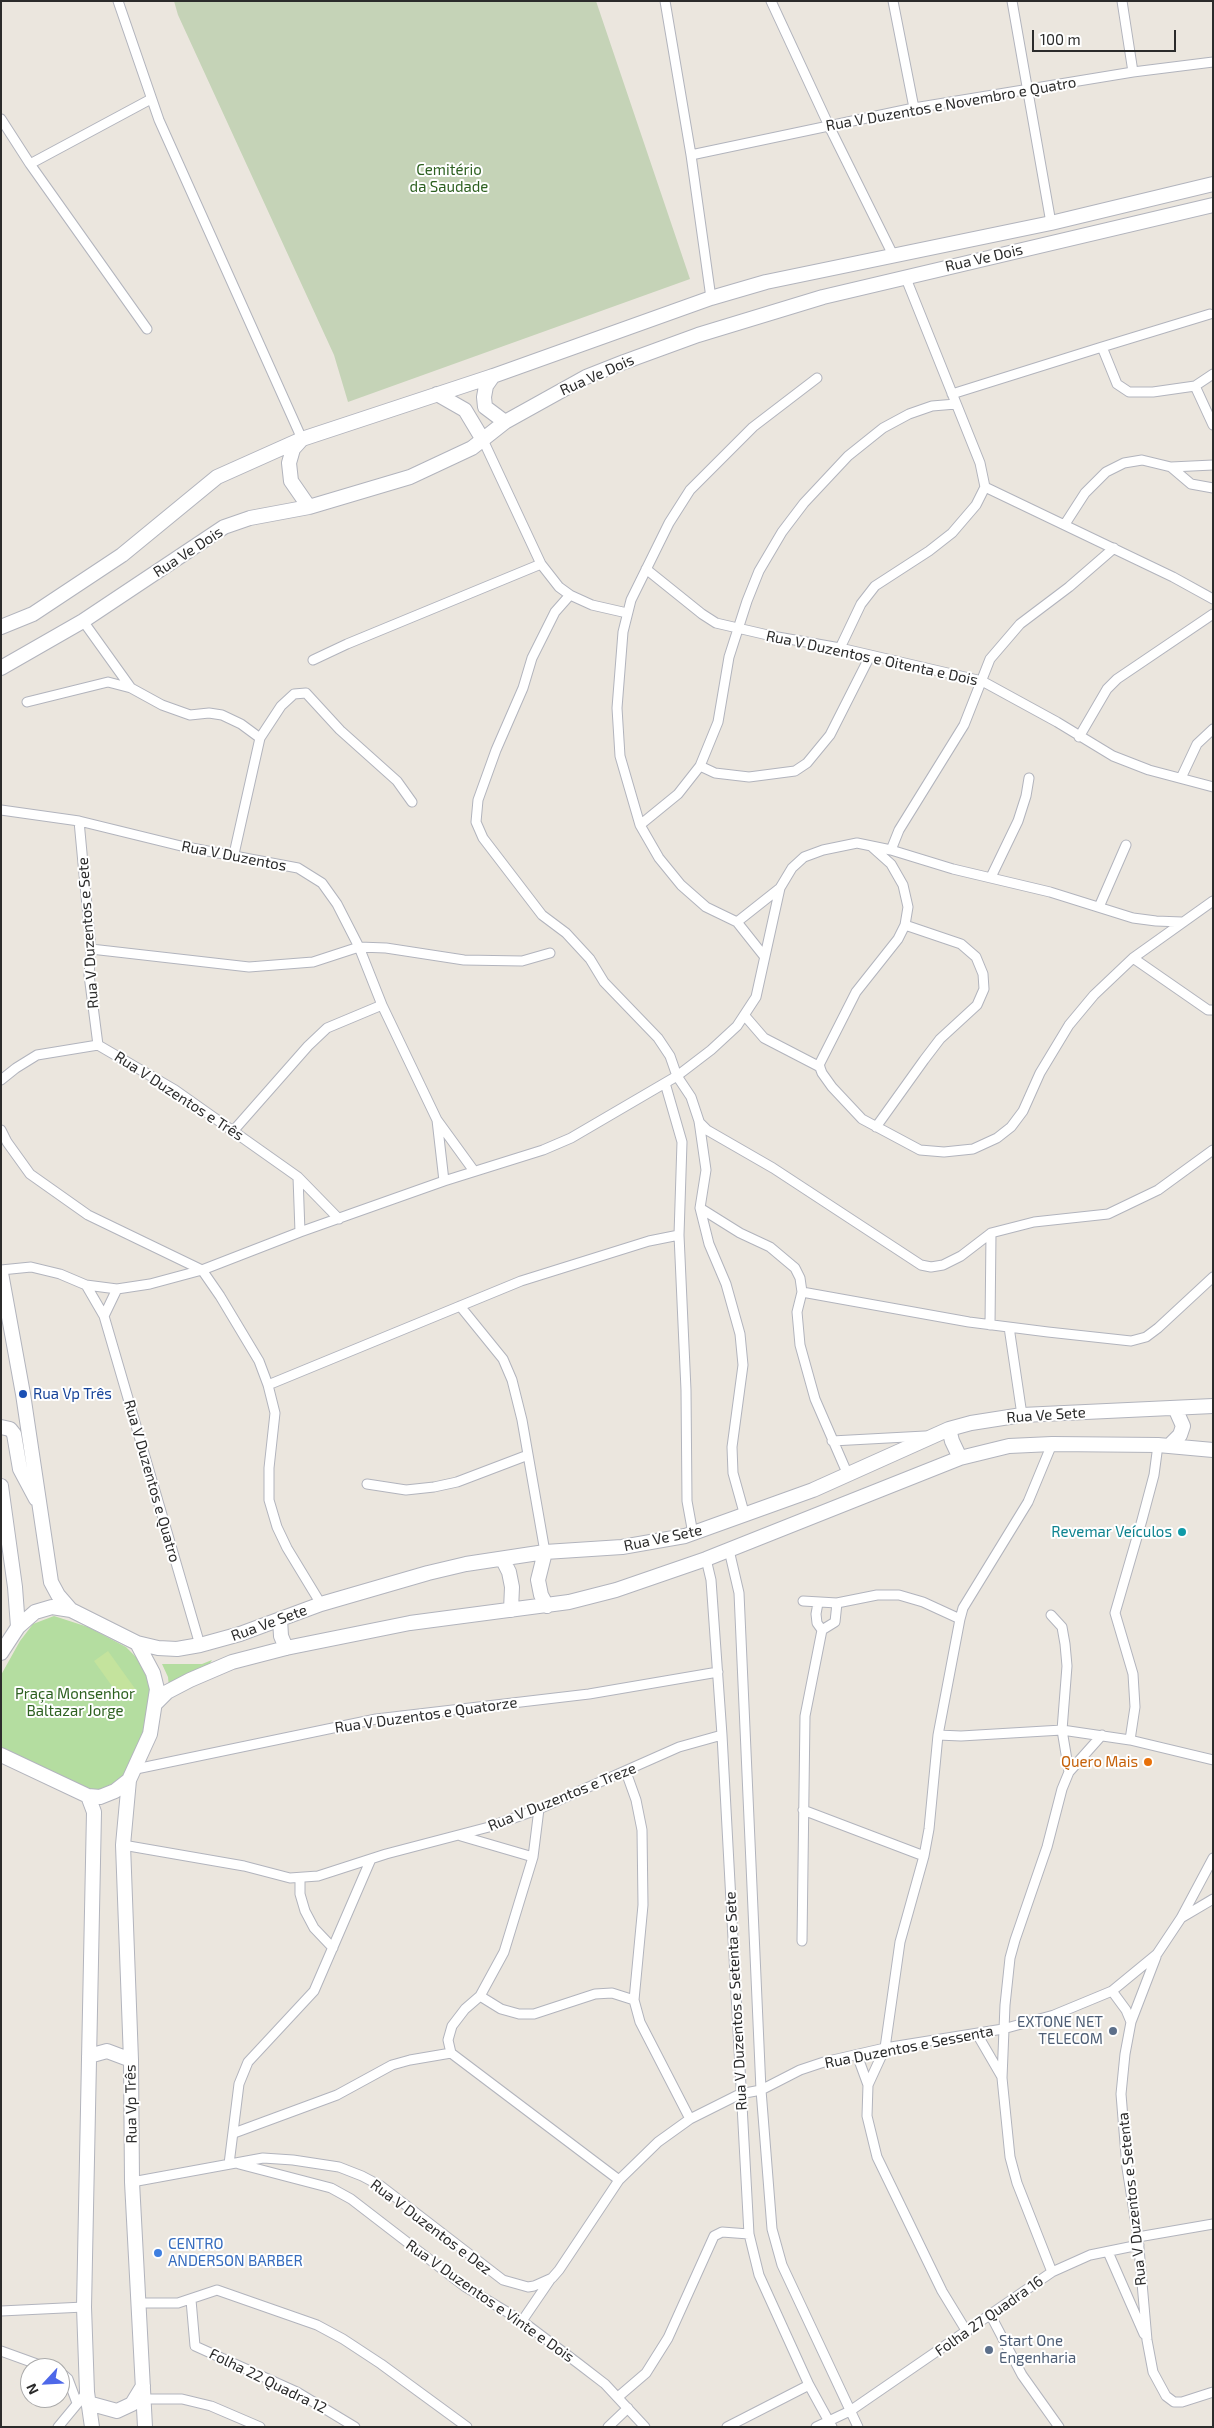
<!DOCTYPE html>
<meta charset="utf-8">
<style>
body{margin:0}
#map{position:relative;width:1214px;height:2428px;overflow:hidden;background:#ebe6de;font-family:"Exo 2",sans-serif}
canvas{display:block}
.frame{position:absolute;inset:0;border:2px solid #2b2b2b;pointer-events:none}
.north{position:absolute;left:20px;top:2358px;width:50px;height:50px;box-sizing:border-box;background:#fff;border:1px solid #aaa;border-radius:50%;rotate:245deg;font-size:14px;font-weight:700;line-height:20px;text-align:center;color:#2b2b2b}
.north::after{content:'';display:block;margin:auto;width:18px;height:22px;background:#4e68e9;clip-path:polygon(50% 0,100% 100%,50% 72%,0 100%)}
.scale{position:absolute;left:1032px;top:30px;width:144px;height:22px;box-sizing:border-box;border:2px solid #2b2b2b;border-top:0;padding-left:6px;font-size:15px;line-height:18px;white-space:nowrap;color:#2b2b2b;-webkit-text-stroke:4px #fff;paint-order:stroke}
</style>
<div id="map">
<canvas width="1214" height="2428"></canvas>
<div class="frame"></div>
<div class="north">N</div>
<div class="scale">100 m</div>
</div>
<script>
const c = document.querySelector('canvas').getContext('2d');
c.lineJoin = 'round';
function fill(path, color) {
  c.fillStyle = color;
  c.fill(path, 'evenodd');
}
function poly(rows) {
  const path = new Path2D();
  for (const r of rows) {
    path.moveTo(r[0], r[1]);
    for (let i = 2; i < r.length; i += 2) path.lineTo(r[i], r[i + 1]);
  }
  return path;
}
function trace(path, color, width, dash) {
  c.strokeStyle = color;
  c.lineWidth = width;
  c.lineCap = dash ? 'butt' : 'round';
  c.setLineDash(dash || []);
  c.stroke(path);
}
function write(font, color, halo, rows, align = 'center') {
  c.font = font + ' "Exo 2",sans-serif';
  c.lineWidth = 4;
  c.setLineDash([]);
  c.textBaseline = 'middle';
  c.strokeStyle = halo;
  c.fillStyle = color;
  for (const [text, x, y, turn = 0] of rows) {
    c.save();
    c.translate(x, y);
    c.rotate((+turn || 0) * Math.PI / 180);
    c.textAlign = isNaN(turn) ? turn : align;
    if (halo) c.strokeText(text, 0, 0);
    c.fillText(text, 0, 0);
    c.restore();
  }
}
fill(poly([
 [54,1616,88,1627,126,1647,141,1662,152,1685,148,1720,122,1784,94,1793,7,1753,1,1746,1,1675,20,1641,33,1624],
 [212,1660,206,1670,169,1687,168,1677,162,1664,202,1664]
]), '#b4dda0');
fill(poly([
 [174,1,596,1,690,279,348,402,334,355,178,15]
]), '#c5d3b7');
fill(poly([
 [108,1651,136,1690,122,1700,94,1661]
]), '#c4e39d');
const street = poly([
 [118,1,159,120,302,439],
 [665,1,691,155,711,298],
 [771,1,829,126,893,255],
 [893,1,914,108],
 [1012,1,1051,223],
 [1122,1,1133,72],
 [1,119,30,164,147,329],
 [691,155,914,108,1133,72,1213,62],
 [30,164,151,99],
 [905,276,980,463,985,487],
 [1102,347,1210,314],
 [1195,386,1213,425],
 [952,394,1102,347,1117,384,1129,392,1153,392,1195,386,1213,374],
 [483,440,541,564,559,587,570,595],
 [1171,467,1191,484,1213,488],
 [985,487,1173,577,1213,599],
 [1065,524,1085,493,1106,472,1124,463,1142,460,1171,467,1213,465],
 [646,569,702,614,716,623,772,636,840,648,982,681,1057,722,1113,756,1149,770,1213,787],
 [627,613,592,605,570,595,555,612,532,658,523,688,496,750,478,800,476,822,483,838,542,915,566,933,590,959,604,982,658,1038,670,1056,677,1076,691,1097,699,1121,706,1170,700,1208,709,1244,726,1284,740,1334,743,1365,732,1447,733,1473,745,1516],
 [83,621,131,688,162,705,190,715,209,713,222,715,241,724,260,738],
 [840,648,861,604,875,586,929,551,952,533,976,505,985,487],
 [313,660,347,644,541,564],
 [27,702,108,682,131,688],
 [1079,737,1107,689,1117,679,1213,614],
 [700,766,715,773,749,777,795,771,807,763,830,735,870,656],
 [1181,778,1197,744,1213,729],
 [1,810,79,821,181,846,298,868,322,883,337,904,359,947,382,1005,437,1120,474,1171],
 [79,821,91,949,89,975,98,1045],
 [640,825,678,794,700,766,718,722,729,657,747,601,759,571,782,532,804,503,848,456,883,428,909,414,932,406,956,404],
 [872,847,891,864,903,885,908,907,905,925,898,939,856,992,819,1065,822,1073,832,1087,862,1119,920,1150,944,1152,973,1149,997,1138,1011,1127,1023,1111,1040,1073,1069,1025,1094,995,1133,958,1213,901],
 [891,850,899,830,964,725,990,659,1020,624,1069,587,1114,548],
 [234,854,260,738,281,706,294,694,306,693,340,730,397,781,412,802],
 [991,877,1018,821,1026,796,1029,778],
 [1099,907,1126,845],
 [737,922,780,888],
 [91,949,249,967,313,962,359,947,386,948,464,960,522,961,550,953],
 [764,956,737,922,706,907,681,885,659,858,640,825,620,756,617,708,623,632,631,600,669,523,690,490,753,427,817,378],
 [1133,958,1208,1010,1213,1010],
 [745,1016,764,1038,820,1067],
 [1,1080,16,1068,37,1055,98,1045,175,1090,298,1177,339,1219],
 [665,1083,682,1142,679,1235,686,1390,687,1501,693,1534],
 [437,1120,444,1181],
 [699,1122,707,1130,773,1168,921,1265,931,1267,943,1265,961,1256,991,1233],
 [876,1127,924,1060,940,1039,977,1005,984,989,983,974,976,957,961,944,905,925],
 [1,1130,7,1142,30,1174,88,1215,202,1270,220,1296,259,1361,268,1385,275,1413,269,1468,269,1500,277,1527,287,1548,321,1604],
 [234,1130,308,1046,327,1028,382,1005],
 [298,1177,300,1232],
 [700,1208,740,1233,770,1247,795,1268,800,1278,802,1292,969,1322,1048,1332,1131,1341,1146,1337,1158,1328,1213,1277],
 [1,1270,31,1267,60,1274,86,1285,117,1289,150,1284,202,1270,300,1232,444,1181,543,1150,571,1138,677,1076,711,1050,737,1026,756,997,780,888,792,868,804,857,823,850,857,843,891,850,953,869,1050,892,1133,918,1156,921,1182,922],
 [86,1285,104,1316,200,1645],
 [802,1292,797,1312,800,1345,815,1399,848,1475],
 [460,1306,503,1359,512,1380,522,1420,545,1552],
 [104,1316,117,1289],
 [990,1325,991,1233,1034,1222,1108,1214,1158,1190,1213,1150],
 [1009,1327,1022,1415],
 [268,1385,521,1281,649,1241,679,1235],
 [832,1441,925,1436],
 [367,1484,406,1490,434,1487,457,1482,528,1455],
 [729,1550,739,1593,761,2090,772,2229,782,2265,858,2427],
 [706,1559,711,1580,722,1735,749,2234,759,2275,809,2385,832,2427],
 [803,1601,837,1603,877,1595,899,1595,923,1602,960,1619],
 [818,1603,816,1614,817,1623,822,1630],
 [1051,1615,1062,1627,1065,1644,1067,1666,1062,1730,1069,1772],
 [938,1735,961,1736,1062,1730,1130,1740,1213,1760],
 [1130,1740,1135,1707,1133,1674,1115,1613,1142,1520,1154,1475,1158,1445],
 [136,1769,376,1719,589,1694,718,1672],
 [626,1772,636,1800,642,1830,643,1905,634,2000,640,2022,690,2119],
 [539,1809,533,1857,504,1952,480,1996,465,2009,452,2026,448,2040,451,2053,619,2180],
 [803,1810,924,1856],
 [461,1836,533,1857],
 [123,1845,244,1866,290,1878,318,1876,386,1854,489,1827,539,1809,679,1747,722,1735],
 [300,1879,300,1894,305,1911,314,1928,333,1948],
 [1181,1918,1213,1899],
 [802,1941,805,1716,822,1630,835,1622,837,1603],
 [1156,1957,1131,2022,1125,2054,1121,2094,1127,2168,1138,2237,1147,2340,1153,2372,1166,2396,1174,2402,1182,2402,1213,2392],
 [1112,1991,1126,2010,1131,2022],
 [480,1996,501,2009,519,2014,534,2014,595,1994,612,1993,634,2000],
 [977,2034,1002,2077],
 [857,2055,868,2085],
 [234,2133,337,2095,392,2065,410,2060,451,2053],
 [229,2164,239,2084,248,2062,314,1991,371,1859],
 [239,2164,331,2188,351,2199,464,2286,522,2321,579,2364,605,2384,645,2427],
 [132,2182,263,2158,293,2160,339,2167,362,2176,381,2186,503,2280,528,2287,534,2286,552,2278,559,2270,619,2180,658,2142,690,2119,740,2094,761,2090,800,2070,824,2062,885,2048,1003,2029,1054,2015,1112,1991,1157,1954,1181,1918,1213,1858],
 [1138,2237,1213,2224],
 [1108,2252,1144,2334],
 [1052,2272,1017,2183,1010,2157,1002,2078,1005,2005,1010,1958,1015,1940,1047,1847,1062,1789,1069,1772,1102,1735],
 [191,2300,195,2346,297,2392,355,2427],
 [140,2303,178,2303,217,2290,317,2325,343,2339,381,2364,467,2427],
 [1,2311,84,2307],
 [991,2316,1022,2375,1059,2427],
 [522,2321,550,2280],
 [967,2332,942,2291,877,2157,867,2116,868,2085,885,2048,900,1942,924,1856,929,1829,938,1735,960,1619,963,1608,1028,1502,1052,1444],
 [1,2351,48,2368],
 [60,2372,68,2379,77,2403],
 [618,2397,646,2373,668,2338,714,2236,722,2232,749,2234],
 [144,2399,182,2399,211,2406,260,2427],
 [58,2427,87,2392],
 [608,2427,628,2408],
 [727,2427,809,2385],
 [816,2427,850,2411,1052,2272,1090,2255,1139,2245]
]);
const secondary = poly([
 [493,376,486,386,484,397,485,407,505,422],
 [437,394,465,410,483,440],
 [302,439,293,449,289,463,291,481,309,507],
 [1,627,33,614,122,555,217,477,302,439,493,376,711,298,766,282,1051,223,1213,184],
 [1,668,83,621,224,527,250,518,309,507,410,477,472,448,505,422,586,377,624,362,698,335,823,297,1213,205],
 [1,1273,23,1394,51,1582,58,1595,71,1610],
 [1,1427,10,1429,14,1434,20,1469,36,1499],
 [949,1429,952,1441,960,1458],
 [1169,1446,1180,1435,1183,1426,1175,1408],
 [1,1486,15,1587,18,1627],
 [545,1552,538,1580,541,1595,547,1606],
 [503,1560,509,1572,512,1587,511,1610],
 [280,1619,281,1636,286,1648],
 [137,1643,158,1648,177,1649,200,1645,240,1634,321,1604,428,1573,466,1564,545,1552,622,1547,685,1536,813,1490,949,1429,971,1423,1022,1415,1213,1406],
 [1,1653,18,1627,35,1612,52,1607,71,1610,137,1643,153,1673,157,1689,150,1734,129,1780,115,1791,100,1797,88,1796,1,1755],
 [156,1703,167,1692,190,1680,232,1662,286,1648,410,1623,569,1602,616,1590,706,1559,960,1458,1009,1446,1052,1444,1158,1445,1213,1450],
 [129,1780,123,1845,131,2060,132,2182,145,2427],
 [88,1796,94,1812,84,2307,87,2392,92,2427],
 [89,2056,107,2051,131,2060],
 [88,2403,117,2411,132,2404,143,2386]
]);
trace(street, '#b2b4bd', 11);
trace(secondary, '#b2b4bd', 16);
trace(street, '#fff', 9);
trace(secondary, '#fff', 14);
for (const [x, y, r, color] of [
 [23,1394,5,"#1a4fb4"],
 [1182,1532,5,"#0f9aa8"],
 [1148,1762,5,"#e8710a"],
 [1113,2031,5,"#5c6f8a"],
 [158,2253,5,"#3f7fe0"],
 [989,2350,5,"#5c6f8a"]
]) {
  const dot = new Path2D();
  dot.arc(x, y, r, 0, 2 * Math.PI);
  c.fillStyle = color;
  c.fill(dot);
  trace(dot, '#fff', 2);
}
write('15px', '#2b2b2b', '#fff', [
 ["Rua V Duzentos e Novembro e Quatro",951,104,-10],
 ["Rua Ve Dois",984,258,-13],
 ["Rua Ve Dois",597,375,-24],
 ["Rua Ve Dois",188,552,-33],
 ["Rua V Duzentos e Oitenta e Dois",872,658,12],
 ["Rua V Duzentos",234,856,11],
 ["Rua V Duzentos e Sete",88,933,-94],
 ["Rua V Duzentos e Três",179,1096,33],
 ["Rua Ve Sete",1046,1415,-4],
 ["Rua V Duzentos e Quatro",152,1481,74],
 ["Rua Ve Sete",663,1538,-12],
 ["Rua Ve Sete",269,1623,-20],
 ["Rua V Duzentos e Quatorze",426,1715,-8],
 ["Rua V Duzentos e Treze",562,1797,-22],
 ["Rua V Duzentos e Setenta e Sete",736,2001,-93],
 ["Rua Duzentos e Sessenta",909,2047,-11],
 ["Rua Vp Três",131,2104,-91],
 ["Rua V Duzentos e Setenta",1132,2199,-96],
 ["Rua V Duzentos e Dez",431,2227,37],
 ["Rua V Duzentos e Vinte e Dois",490,2301,35],
 ["Folha 27 Quadra 16",989,2316,-35],
 ["Folha 22 Quadra 12",268,2381,26]
]);
write('15px', '#2e6121', '#fff', [
 ["Cemitério",449,170],
 ["da Saudade",449,187],
 ["Praça Monsenhor",75,1694],
 ["Baltazar Jorge",75,1711]
]);
write('15px', '#164399', '#fff', [
 ["Rua Vp Três",33,1394]
], 'left');
write('15px', '#0d838f', '#fff', [
 ["Revemar Veículos",1172,1532]
], 'right');
write('15px', '#c56008', '#fff', [
 ["Quero Mais",1138,1762]
], 'right');
write('15px', '#4e5e75', '#fff', [
 ["EXTONE NET",1103,2022],
 ["TELECOM",1103,2039],
 ["Start One",999,2341,"left"],
 ["Engenharia",999,2358,"left"]
], 'right');
write('15px', '#366cbe', '#fff', [
 ["CENTRO",168,2244],
 ["ANDERSON BARBER",168,2261]
], 'left');
</script>
